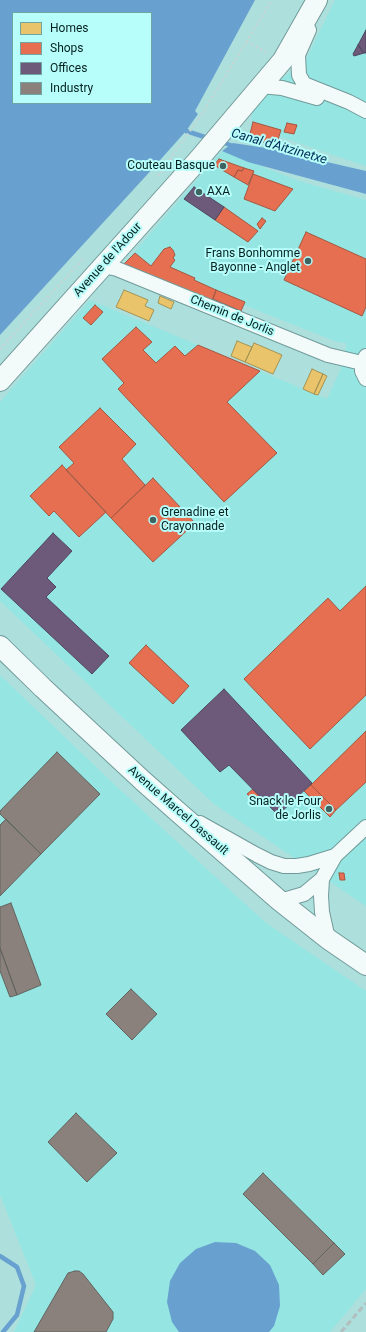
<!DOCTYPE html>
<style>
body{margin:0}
#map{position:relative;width:366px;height:1332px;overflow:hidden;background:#addfdd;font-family:Roboto,sans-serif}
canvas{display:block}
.legend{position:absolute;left:12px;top:12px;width:140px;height:92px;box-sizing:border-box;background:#b7fefb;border:1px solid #6fa6a3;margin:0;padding:5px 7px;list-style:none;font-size:12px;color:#032120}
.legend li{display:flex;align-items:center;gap:8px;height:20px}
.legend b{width:20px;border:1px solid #6fa6a3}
</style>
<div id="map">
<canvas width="366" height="1332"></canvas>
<ul class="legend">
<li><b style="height:11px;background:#e9c46a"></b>Homes</li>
<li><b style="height:11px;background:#e76f51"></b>Shops</li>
<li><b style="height:11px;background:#6d597a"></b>Offices</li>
<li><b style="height:11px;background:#8a817c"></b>Industry</li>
</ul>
</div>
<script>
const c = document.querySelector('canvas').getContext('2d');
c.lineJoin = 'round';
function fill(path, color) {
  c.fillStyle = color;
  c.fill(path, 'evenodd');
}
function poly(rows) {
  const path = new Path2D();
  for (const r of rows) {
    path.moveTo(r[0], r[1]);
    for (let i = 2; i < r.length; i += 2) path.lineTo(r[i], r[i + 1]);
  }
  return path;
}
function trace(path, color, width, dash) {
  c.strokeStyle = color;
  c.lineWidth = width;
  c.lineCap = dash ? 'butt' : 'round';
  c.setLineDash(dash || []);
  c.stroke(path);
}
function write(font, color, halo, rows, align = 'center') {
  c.font = font + ' Roboto,sans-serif';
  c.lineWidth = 4;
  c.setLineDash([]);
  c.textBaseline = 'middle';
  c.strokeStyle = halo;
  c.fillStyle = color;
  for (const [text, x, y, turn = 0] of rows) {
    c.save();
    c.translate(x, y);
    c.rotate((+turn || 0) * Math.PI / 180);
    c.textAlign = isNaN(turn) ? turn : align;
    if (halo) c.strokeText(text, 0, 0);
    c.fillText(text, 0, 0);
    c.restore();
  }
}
fill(poly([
 [335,0,366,0,366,166,251,127,253,98,305,62],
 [222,151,299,181,366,200,366,906,214,804,0,601,0,402,90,300,327,399,340,371,347,343,337,342,244,305,240,313,124,264],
 [0,675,117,787,266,923,366,991,366,1289,330,1332,14,1332,36,1285,0,1195]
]), '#95e5e2');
fill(poly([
 [0,0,255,0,195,111,198,114,186,131,145,177,0,335],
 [13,13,151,13,151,103,13,103],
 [233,143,266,148,366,171,366,194,248,162,222,151],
 [215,1242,236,1243,255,1251,270,1265,279,1285,280,1306,274,1326,269,1332,179,1332,172,1322,167,1302,170,1281,180,1263,196,1249]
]), '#68a1d0');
const homes = poly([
 [124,290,148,300,145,306,154,310,149,321,116,307,124,290],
 [160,296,174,302,171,309,158,303,160,296],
 [237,341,252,347,245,362,231,356,237,341],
 [254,343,282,355,273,374,245,362,254,343],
 [312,369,323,374,314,394,303,389,312,369],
 [323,374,327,376,318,395,314,394,323,374]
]);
fill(homes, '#e9c46a');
trace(homes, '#a49354', 1);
const shops = poly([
 [253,122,281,130,276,146,249,138,253,122],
 [287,123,297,125,294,134,284,132,287,123],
 [219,159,244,168,242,171,238,170,234,177,214,165,219,159],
 [244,168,254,171,248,185,234,177,238,170,242,171,244,168],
 [253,174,293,189,275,211,244,199,253,174],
 [224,207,258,231,248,242,215,220,224,207],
 [262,218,266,221,260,229,257,224,262,218],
 [306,232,366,259,366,307,362,316,284,280,306,232],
 [170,247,173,250,175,255,173,258,175,260,170,267,195,278,194,280,216,290,212,301,124,264,135,253,151,266,164,249,170,247],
 [216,290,245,302,241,311,213,299,216,290],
 [95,305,103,312,91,325,83,318,95,305],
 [136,327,152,342,143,350,156,363,175,346,185,356,198,345,260,371,227,402,277,453,224,502,118,389,124,383,102,359,136,327],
 [100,408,136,444,122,459,145,485,111,518,66,470,74,463,59,447,100,408],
 [62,465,106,512,79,537,54,511,49,516,30,496,62,465],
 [153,478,195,523,153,562,111,518,153,478],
 [366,586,366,695,310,749,244,679,328,598,340,611,366,586],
 [146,645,189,686,173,704,129,663,146,645],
 [366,731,366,782,336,810,311,785,366,731],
 [311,785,336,810,330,817,304,791,311,785],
 [253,789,264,800,259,805,247,794,253,789],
 [339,873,344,873,345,880,340,880,339,873]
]);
fill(shops, '#e76f51');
trace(shops, '#a35842', 1);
const offices = poly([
 [366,30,366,53,364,53,358,45,366,30],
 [358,45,364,53,354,56,353,54,358,45],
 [194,187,224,207,215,220,184,199,194,187],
 [53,533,72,551,47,578,56,587,46,597,109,656,92,674,1,589,53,533],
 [224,689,312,783,278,815,229,765,220,772,181,730,224,689]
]);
fill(offices, '#6d597a');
trace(offices, '#4d485f', 1);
const industry = poly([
 [57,752,100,794,41,854,0,814,0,811,57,752],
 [6,819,41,854,0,896,0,825,6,819],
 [11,903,41,985,17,995,0,948,0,907,11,903],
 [0,948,17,995,10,997,0,971,0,948],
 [131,989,157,1014,132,1040,106,1014,131,989],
 [76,1113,117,1153,87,1182,48,1142,76,1113],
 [263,1173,334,1243,313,1264,243,1194,263,1173],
 [334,1243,345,1254,323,1275,313,1264,334,1243],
 [75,1271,79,1271,83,1274,113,1312,113,1319,106,1332,34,1332,68,1273,75,1271]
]);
fill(industry, '#8a817c');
trace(industry, '#626460', 1);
trace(poly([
 [186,131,211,139],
 [220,141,235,147],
 [0,1256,17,1267,24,1286,17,1315,3,1332]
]), '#68a1d0', 4.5);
const minor = poly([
 [309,30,298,55,299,75,304,84,349,102,366,111],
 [260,86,282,88,317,98],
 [103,266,117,269,328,355,362,363],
 [366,356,362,363,362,371,366,379],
 [200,823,257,855,271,862,284,866,297,866,309,864,335,856],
 [280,901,304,894,322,879],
 [328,939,322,912,321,896,322,879,335,856,366,827]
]);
const secondary = poly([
 [0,381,199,159,283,60,317,0],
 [0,646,43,688,143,781,178,812,280,901,328,939,366,965]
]);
trace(minor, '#719b9a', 16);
trace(secondary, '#719b9a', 22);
trace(poly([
 [247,42,266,52],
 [158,176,202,114,272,0],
 [0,349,85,257]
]), '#c5d5d4', 2.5, [2, 3]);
trace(minor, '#f3fafa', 14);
trace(secondary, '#f3fafa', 20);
trace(poly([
 [341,1332,366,1303]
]), '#b1bfbe', 3, [6, 3]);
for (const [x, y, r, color] of [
 [223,166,4,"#3e6462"],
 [199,192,4,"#3e6462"],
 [308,261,4,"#3e6462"],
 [153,520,4,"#3e6462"],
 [329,809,4,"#3e6462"]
]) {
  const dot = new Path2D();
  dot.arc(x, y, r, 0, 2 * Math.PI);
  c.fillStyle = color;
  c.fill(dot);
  trace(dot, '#b7fefb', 1.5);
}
write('12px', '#032120', '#b7fefb', [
 ["Couteau Basque",215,166],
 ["AXA",207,192,"left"],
 ["Frans Bonhomme",300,254],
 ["Bayonne - Anglet",300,268],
 ["Grenadine et",161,513,"left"],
 ["Crayonnade",161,527,"left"],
 ["Snack le Four",321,802],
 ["de Jorlis",321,816]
], 'right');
write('12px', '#032120', '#b7fefb', [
 ["Avenue de l'Adour",108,260,-48],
 ["Chemin de Jorlis",232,316,22],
 ["Avenue Marcel Dassault",178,811,41]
]);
write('italic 13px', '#002b56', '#b7fefb', [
 ["Canal d'Aitzinetxe",279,147,16]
]);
</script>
